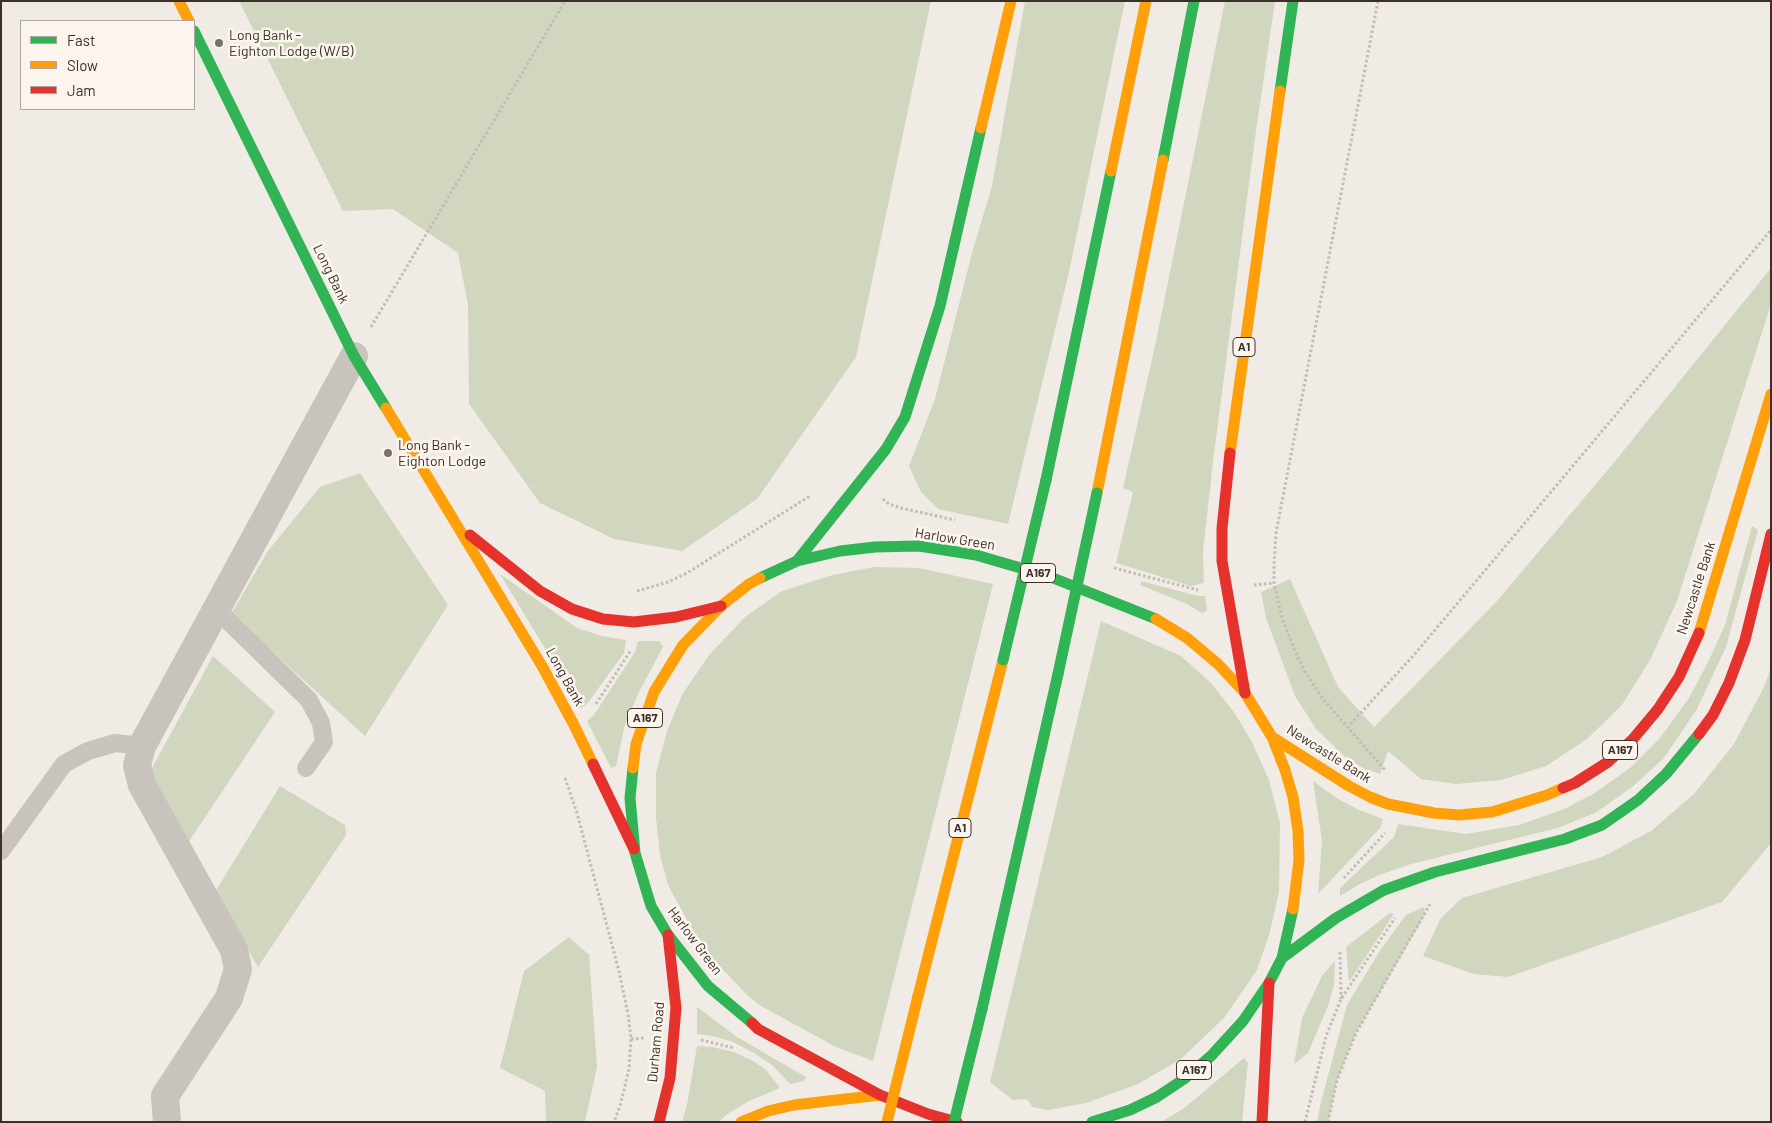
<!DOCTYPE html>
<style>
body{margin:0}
#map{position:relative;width:1772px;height:1123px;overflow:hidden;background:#f0ebe5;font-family:Barlow,sans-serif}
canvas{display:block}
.frame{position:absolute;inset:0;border:2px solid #3b302b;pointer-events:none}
.legend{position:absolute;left:20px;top:20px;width:175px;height:90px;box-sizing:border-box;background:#fbf5ee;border:1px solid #aea6a0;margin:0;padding:6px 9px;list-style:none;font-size:15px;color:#3b302b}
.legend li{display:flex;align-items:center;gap:10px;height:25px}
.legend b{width:25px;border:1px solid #aea6a0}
</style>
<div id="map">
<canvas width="1772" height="1123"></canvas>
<div class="frame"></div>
<ul class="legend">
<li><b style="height:6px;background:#30b455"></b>Fast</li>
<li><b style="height:6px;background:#ff9f0a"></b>Slow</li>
<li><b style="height:6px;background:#e5322d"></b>Jam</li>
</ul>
</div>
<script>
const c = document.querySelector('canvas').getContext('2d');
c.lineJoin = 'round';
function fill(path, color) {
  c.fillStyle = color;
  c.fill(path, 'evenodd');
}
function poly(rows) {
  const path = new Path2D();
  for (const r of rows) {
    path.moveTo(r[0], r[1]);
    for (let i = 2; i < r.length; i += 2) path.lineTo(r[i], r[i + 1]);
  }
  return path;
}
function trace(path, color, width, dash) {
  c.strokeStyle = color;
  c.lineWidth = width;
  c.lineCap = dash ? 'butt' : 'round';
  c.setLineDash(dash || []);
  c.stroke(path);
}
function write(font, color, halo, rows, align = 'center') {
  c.font = font + ' Barlow,sans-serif';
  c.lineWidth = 5;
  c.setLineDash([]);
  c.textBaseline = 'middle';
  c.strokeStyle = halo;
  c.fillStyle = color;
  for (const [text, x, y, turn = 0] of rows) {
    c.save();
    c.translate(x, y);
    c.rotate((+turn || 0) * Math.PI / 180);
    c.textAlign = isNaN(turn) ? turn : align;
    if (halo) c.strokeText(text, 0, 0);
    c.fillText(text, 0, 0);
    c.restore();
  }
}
fill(poly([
 [239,1,931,1,856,357,757,499,682,551,614,539,540,503,469,404,468,305,458,253,393,209,343,211],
 [1025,1,1125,1,1069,272,1008,524,938,509,921,492,909,466,935,399,972,253,992,186],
 [1225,1,1275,1,1254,145,1213,462,1203,552,1204,583,1191,586,1116,563,1133,492,1123,488,1155,346],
 [1771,268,1771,304,1677,601,1650,660,1622,705,1587,739,1546,766,1501,780,1456,784,1421,779,1388,751,1380,774,1363,768,1344,756,1316,729,1295,696,1266,618,1261,592,1290,579,1338,687,1374,727,1498,600,1616,460],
 [360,473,448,605,365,736,231,614,268,551,320,487],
 [1752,526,1758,530,1726,647,1697,709,1664,758,1632,787,1597,812,1558,828,1411,864,1382,874,1360,884,1340,896,1340,888,1394,837,1398,824,1466,834,1519,825,1564,809,1593,794,1630,768,1660,738,1689,698,1710,658,1725,625],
 [874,567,919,568,993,584,873,1061,836,1047,761,1006,748,996,712,958,697,938,668,885,660,855,656,818,656,773,667,731,683,693,710,654,745,617,782,591,833,575],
 [500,574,577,628,602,636,626,640,624,653,587,704,581,708],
 [1141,581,1198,596,1205,596,1207,611,1202,613,1187,604,1140,585],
 [1101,621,1181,656,1211,683,1234,712,1252,742,1269,780,1280,823,1279,892,1270,932,1257,970,1224,1018,1181,1059,1138,1084,1086,1103,1048,1110,1032,1107,1027,1099,1013,1100,990,1082],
 [638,641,659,641,663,647,640,690,625,724,616,766,611,768,587,721,594,715,635,652],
 [213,656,275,712,186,846,156,789,152,768],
 [1771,667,1771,843,1722,902,1508,977,1474,974,1423,956,1441,918,1462,898,1602,857,1651,831,1694,794,1734,744,1764,687],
 [1313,781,1338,799,1357,809,1383,819,1380,828,1318,894,1322,841],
 [280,786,345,825,346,835,258,967,215,892],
 [1424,907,1425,915,1356,1033,1337,1080,1328,1122,1317,1122,1321,1102,1347,1005,1381,949,1406,915],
 [1390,913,1394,914,1349,982,1346,947],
 [569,937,589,955,597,1067,585,1122,546,1122,545,1091,500,1068,524,971],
 [1335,961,1334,985,1328,1006,1308,1053,1294,1064,1302,1018,1322,976],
 [697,1007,737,1037,806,1077,804,1081,790,1084,772,1065,754,1053,733,1042,713,1036,697,1034],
 [697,1046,712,1047,734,1052,753,1061,766,1070,780,1088,747,1102,726,1115,719,1122,682,1122,687,1105],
 [1244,1058,1248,1063,1242,1122,1161,1122,1183,1109]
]), '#d1d6bf');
trace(poly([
 [1378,1,1276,533,1274,565,1274,583,1281,615,1292,644,1305,672,1323,699,1386,771],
 [371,327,565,1],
 [883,499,889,504,901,508,955,520],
 [1114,568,1198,590],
 [1254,585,1274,583],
 [637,591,668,582,687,573,810,496],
 [596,704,631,650],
 [1347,728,1414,655,1771,230],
 [565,778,577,813,619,971,628,1014,631,1039,629,1069,620,1106,614,1122],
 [1344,878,1385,833],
 [1340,952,1341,999],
 [631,1039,645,1038],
 [701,1040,734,1048],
 [1305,1122,1326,1036,1341,999,1395,918],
 [1328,1122,1337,1080,1356,1033,1430,904]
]), '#c2bbb6', 3, [2.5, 2.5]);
trace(poly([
 [216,609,309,700,321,723,324,742,306,768],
 [1,851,64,764,88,751,115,743,142,746]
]), '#c9c3be', 18);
trace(poly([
 [167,1122,165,1096,229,998,238,969,234,950,142,785,137,765,142,746,354,356]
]), '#c9c3be', 28);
trace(poly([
 [194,31,354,356,386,408],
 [1280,91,1293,1],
 [1163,160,1194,1],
 [1046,480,1111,171],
 [797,561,886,449,905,417,940,306,981,128],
 [760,578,797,561,840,551,875,547,919,546,976,555,1048,576,1156,619],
 [633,768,630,798,635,853,651,906,668,935,708,986,752,1023],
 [1282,958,1336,918,1384,890,1435,872,1565,839,1602,825,1638,800,1666,774,1699,734],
 [982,1009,1058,674],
 [1092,1122,1130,1110,1157,1097,1184,1079,1211,1056,1243,1021,1269,983,1282,958,1293,909]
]), '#30b455', 11);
trace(poly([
 [179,1,189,21],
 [981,128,1011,1],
 [1111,171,1146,1],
 [386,408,542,666,573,723,593,764],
 [1230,453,1280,91],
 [1097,493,1163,160],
 [1156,619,1187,638,1218,664,1245,693,1272,737,1285,770,1293,797,1298,831,1299,860,1293,909],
 [1699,633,1771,394],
 [1272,737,1349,786,1370,797,1388,804,1434,813,1459,815,1492,812,1547,795,1563,788],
 [633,768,636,744,654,692,683,645,721,606,749,584,760,578],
 [918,996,1003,660],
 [741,1122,768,1111,794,1105,880,1095]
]), '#ff9f0a', 11);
trace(poly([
 [1230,453,1222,528,1222,561,1245,693],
 [470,535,540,591,572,609,603,619,634,622,676,617,721,606],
 [1699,734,1713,715,1729,683,1745,640,1771,534],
 [593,764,634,849],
 [1563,788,1575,783,1608,762,1633,739,1658,709,1679,677,1699,633],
 [752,1023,758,1029,880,1095,928,1114,957,1122],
 [659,1122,670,1078,676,1008,668,935],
 [1262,1122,1269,983]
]), '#e5322d', 11);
trace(poly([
 [1003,660,1046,480],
 [1058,674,1097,493],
 [954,1122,982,1009]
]), '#30b455', 11);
trace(poly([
 [887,1122,918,996]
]), '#ff9f0a', 11);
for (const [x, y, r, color] of [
 [219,43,5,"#7a716c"],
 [388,453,5,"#7a716c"]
]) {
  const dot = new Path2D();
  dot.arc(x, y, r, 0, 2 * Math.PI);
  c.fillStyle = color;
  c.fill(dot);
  trace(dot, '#fbf5ee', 2);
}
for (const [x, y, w] of [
 [1244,347,22],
 [1038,573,35],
 [645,718,35],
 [1620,750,35],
 [960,828,22],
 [1194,1070,35]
]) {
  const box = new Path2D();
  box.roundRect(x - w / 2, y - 9.5, w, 19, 4);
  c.fillStyle = '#fbf5ee';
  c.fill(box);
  trace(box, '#3b302b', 1);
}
write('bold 12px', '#3b302b', null, [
 ["A1",1244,347],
 ["A167",1038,573],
 ["A167",645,718],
 ["A167",1620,750],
 ["A1",960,828],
 ["A167",1194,1070]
]);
write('14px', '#3b302b', '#fbf5ee', [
 ["Long Bank -",229,35],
 ["Eighton Lodge (W/B)",229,51],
 ["Long Bank -",398,445],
 ["Eighton Lodge",398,461]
], 'left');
write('14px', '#3b302b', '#fbf5ee', [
 ["Long Bank",331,274,64],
 ["Harlow Green",955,539,9],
 ["Newcastle Bank",1696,588,-72],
 ["Long Bank",565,677,61],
 ["Newcastle Bank",1329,754,32],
 ["Harlow Green",695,941,53],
 ["Durham Road",656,1042,-85]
]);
</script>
